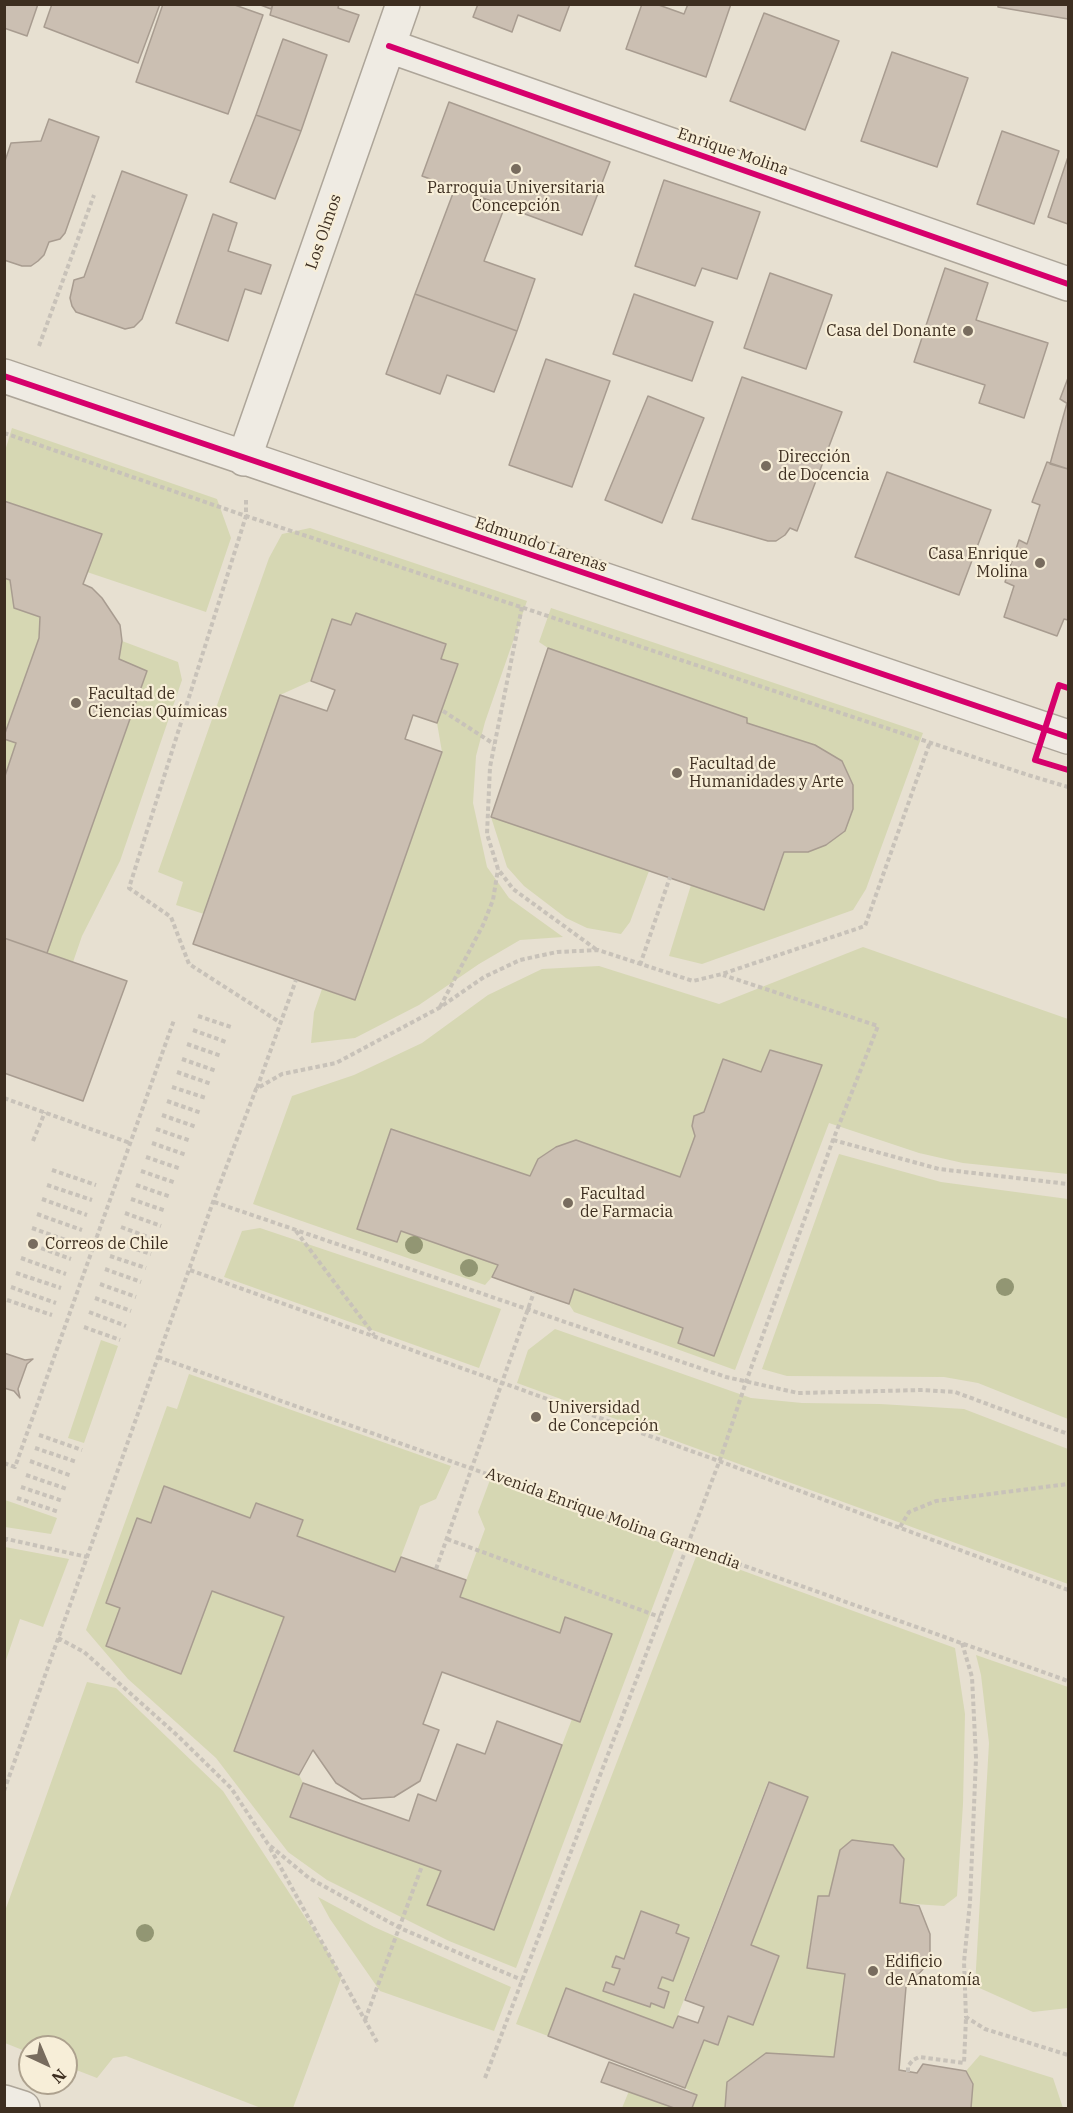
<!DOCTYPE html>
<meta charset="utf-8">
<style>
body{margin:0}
#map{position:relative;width:1073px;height:2113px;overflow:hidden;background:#e7e0d1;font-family:"IBM Plex Serif",serif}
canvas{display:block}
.frame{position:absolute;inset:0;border:6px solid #3d2e20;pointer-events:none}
.north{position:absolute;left:18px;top:2035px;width:60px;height:60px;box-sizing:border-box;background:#f7eed8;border:2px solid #ada18e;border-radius:50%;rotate:136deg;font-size:16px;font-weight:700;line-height:24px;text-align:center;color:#3d2e20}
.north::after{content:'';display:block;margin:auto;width:21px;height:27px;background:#786c5e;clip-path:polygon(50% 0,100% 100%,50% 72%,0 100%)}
</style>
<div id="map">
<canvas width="1073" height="2113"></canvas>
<div class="frame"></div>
<div class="north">N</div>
</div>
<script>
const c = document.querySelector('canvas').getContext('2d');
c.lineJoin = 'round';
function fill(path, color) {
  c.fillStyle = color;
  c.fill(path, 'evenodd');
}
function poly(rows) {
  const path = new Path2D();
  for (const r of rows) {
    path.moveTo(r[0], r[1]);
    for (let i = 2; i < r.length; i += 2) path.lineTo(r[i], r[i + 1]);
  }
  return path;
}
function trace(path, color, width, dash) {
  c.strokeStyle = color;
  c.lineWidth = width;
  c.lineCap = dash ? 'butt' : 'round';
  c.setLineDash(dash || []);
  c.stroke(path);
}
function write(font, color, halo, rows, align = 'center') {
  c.font = font + ' "IBM Plex Serif",serif';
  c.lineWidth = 4.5;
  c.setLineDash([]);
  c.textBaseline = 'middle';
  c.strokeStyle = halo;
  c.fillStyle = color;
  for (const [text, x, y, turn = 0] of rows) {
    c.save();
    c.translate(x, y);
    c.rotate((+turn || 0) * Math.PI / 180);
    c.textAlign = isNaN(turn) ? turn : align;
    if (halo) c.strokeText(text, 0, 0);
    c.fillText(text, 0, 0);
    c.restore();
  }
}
fill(poly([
 [12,428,217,499,231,538,206,612,87,572,102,534,5,501,5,451],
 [310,528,527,601,485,722,476,756,473,803,487,867,509,898,563,937,520,940,479,964,419,1005,355,1038,311,1043,314,1012,322,989,355,1000,442,752,437,723,458,665,441,659,446,644,356,613,351,625,332,619,311,681,280,695,204,914,176,905,183,882,158,872,269,558,282,534],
 [5,578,10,580,14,608,40,617,39,638,5,736],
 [551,608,923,733,866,889,853,910,702,964,669,956,691,885,784,852,808,852,826,845,845,831,853,809,853,785,842,761,747,723,747,718,548,648,539,642],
 [122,641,178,662,182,680,120,861,82,936,73,962,47,953,147,671,119,659],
 [5,739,16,743,5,779],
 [491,817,649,871,630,922,621,934,587,928,566,918,524,886,507,867],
 [863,947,1068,1019,1068,1174,963,1163,919,1153,829,1123,735,1370,574,1312,569,1304,574,1289,683,1328,678,1343,714,1356,822,1066,770,1050,761,1072,723,1059,704,1112,694,1117,692,1126,695,1136,680,1177,576,1140,556,1147,538,1159,530,1176,357,1229,397,1242,401,1231,498,1265,492,1277,485,1285,253,1204,292,1096,354,1075,422,1043,488,995,542,969,599,966,719,1004],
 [839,1154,941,1182,1068,1199,1068,1419,978,1383,944,1377,787,1376,762,1369],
 [260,1228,501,1309,479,1368,224,1277,242,1231],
 [555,1329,751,1398,802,1403,880,1404,964,1409,1068,1449,1068,1584,517,1383,528,1350],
 [101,1340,118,1346,84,1443,68,1438],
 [189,1374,451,1466,436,1499,420,1506,395,1572,297,1536,303,1520,256,1503,250,1518,164,1486,151,1523,137,1518,120,1608,107,1646,181,1674,212,1591,284,1617,234,1751,299,1775,303,1783,291,1817,441,1871,428,1905,494,1930,562,1745,572,1719,579,1722,565,1618,560,1633,460,1597,485,1529,478,1512,490,1480,675,1548,516,1968,449,1941,327,1880,288,1852,216,1758,128,1679,86,1630,167,1406,177,1409],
 [5,1500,57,1518,51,1534,5,1527],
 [5,1547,69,1559,43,1627,20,1619,5,1663],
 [697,1554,955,1648,965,1714,963,1804,957,1896,944,1906,900,1903,904,1859,893,1845,852,1840,840,1850,829,1896,818,1896,807,1967,845,1974,834,2057,766,2053,727,2082,725,2108,692,2108,697,2095,685,2088,704,2040,718,2045,728,2016,753,2025,779,1956,751,1945,807,1797,768,1782,673,2028,567,1988,548,2036,516,2024],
 [976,1655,1068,1687,1068,2008,1033,2012,975,1986,989,1743,981,1675],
 [87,1682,116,1688,223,1791,329,1954,341,1978,293,2108,261,2108,126,2056,113,2058,97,2078,66,2066,66,2047,30,2047,30,2053,5,2043,5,1911],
 [318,1897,374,1927,511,1987,494,2031,380,1991,330,1919],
 [980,2055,1053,2078,1063,2108,971,2108,973,2084,966,2071],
 [629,2091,674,2108,622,2108]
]), '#d6d7b3');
const building = poly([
 [4,4,38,4,27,36,4,28,4,4],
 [52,4,160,4,138,63,44,27,52,4],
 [163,4,232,4,263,15,228,114,136,82,163,4],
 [258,4,273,4,271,9,258,4],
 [273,4,339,4,338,8,359,15,349,42,270,15,273,4],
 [478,4,570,4,560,31,518,15,512,32,473,17,478,4],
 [642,4,656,4,684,14,688,4,731,4,706,77,626,49,642,4],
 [998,4,1068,4,1068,19,998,7,998,4],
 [764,13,839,41,805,130,730,101,764,13],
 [283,39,327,55,301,131,256,115,283,39],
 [892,52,968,78,937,167,861,141,892,52],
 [449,102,610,162,582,235,422,176,449,102],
 [256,115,301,131,275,199,230,182,256,115],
 [49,119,99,137,65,233,60,239,49,242,44,255,38,261,31,266,22,266,4,260,4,164,11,143,41,141,49,119],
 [1002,131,1059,151,1034,224,977,204,1002,131],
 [1068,157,1068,224,1048,217,1068,157],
 [122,171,187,195,142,319,134,327,125,329,76,312,72,306,70,298,74,280,84,277,122,171],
 [664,180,760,212,737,279,702,268,695,286,635,266,664,180],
 [455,188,505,206,484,261,535,279,517,331,415,294,455,188],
 [213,214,237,223,228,251,271,265,261,294,245,289,228,341,176,323,213,214],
 [945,268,988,283,976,320,1048,343,1024,418,979,403,985,385,914,362,945,268],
 [770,273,832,295,806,369,744,348,770,273],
 [415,294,517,331,494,392,447,375,440,394,386,374,415,294],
 [634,294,713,322,692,381,613,354,634,294],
 [546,359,610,381,572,487,509,465,546,359],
 [742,377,842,412,797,531,790,528,785,535,776,541,768,541,692,519,742,377],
 [1068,378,1068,404,1060,399,1068,378],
 [648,396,704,418,662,523,605,500,648,396],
 [1067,403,1068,404,1068,469,1050,464,1067,403],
 [1047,462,1068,469,1068,620,1064,619,1057,636,1004,617,1014,586,1005,582,1019,540,1027,544,1040,505,1032,502,1047,462],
 [887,472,991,510,959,595,855,557,887,472],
 [4,501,102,534,83,584,92,588,102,598,120,625,122,641,119,659,147,671,47,953,4,938,4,779,16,743,4,739,4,736,39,638,40,617,14,608,10,580,4,578,4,501],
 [356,613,446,644,441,659,458,664,437,723,413,715,405,739,442,752,355,1000,193,944,280,695,327,711,335,690,311,681,332,619,351,625,356,613],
 [548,648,747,718,747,723,815,745,842,761,853,785,853,809,845,831,826,845,808,852,784,852,764,910,491,817,548,648],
 [4,938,127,981,83,1101,4,1073,4,938],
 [770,1050,822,1065,714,1356,678,1343,683,1328,574,1289,569,1304,534,1292,492,1277,498,1265,401,1231,397,1242,357,1229,391,1129,530,1176,538,1159,556,1147,576,1140,680,1177,695,1136,692,1126,694,1116,704,1112,723,1059,761,1072,770,1050],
 [4,1353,25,1360,33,1359,27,1364,18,1389,20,1398,14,1391,4,1388,4,1353],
 [164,1486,250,1518,256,1503,303,1520,297,1536,395,1572,401,1557,466,1580,460,1597,560,1633,565,1617,612,1634,580,1722,442,1672,423,1724,439,1730,420,1781,394,1797,362,1799,336,1783,313,1750,299,1775,234,1751,284,1617,212,1591,181,1674,106,1646,120,1608,106,1603,137,1518,151,1523,164,1486],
 [497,1721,562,1745,494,1930,427,1905,441,1871,290,1817,303,1783,409,1821,418,1794,436,1801,457,1744,485,1754,497,1721],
 [769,1782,808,1797,751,1945,779,1956,753,2025,728,2016,718,2045,704,2040,685,2088,548,2036,566,1988,673,2028,678,2016,698,2023,704,2007,685,2000,769,1782],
 [852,1840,893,1845,904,1859,900,1903,919,1906,930,1934,930,1962,906,1987,899,2070,917,2073,923,2064,966,2071,973,2084,971,2108,725,2108,727,2082,766,2053,834,2057,845,1974,807,1968,818,1896,829,1896,840,1850,852,1840],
 [641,1911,679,1925,676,1933,689,1938,673,1981,662,1977,658,1988,669,1992,664,2008,651,2003,650,2007,603,1991,606,1982,614,1985,620,1969,612,1967,616,1956,624,1959,641,1911],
 [609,2062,697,2095,692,2108,674,2108,601,2082,609,2062]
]);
fill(building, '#cbbfb2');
trace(building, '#a89c90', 1.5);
const minor = poly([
 [389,46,1068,284],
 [4,376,1068,737],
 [244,459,403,4],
 [4,2102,23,2108]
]);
trace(minor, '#ada599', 36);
trace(poly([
 [39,346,94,195],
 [4,433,246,516,1028,775,1068,787],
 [246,500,246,516,129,888,171,917,189,964,281,1023],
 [522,607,490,767,487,834,498,869,513,889,597,950],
 [443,711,494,744],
 [640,965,670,877],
 [440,1007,483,925,493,900,498,869],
 [198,1016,231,1027],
 [193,1030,226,1042],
 [187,1044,221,1056],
 [182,1059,216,1071],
 [177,1072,211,1084],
 [172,1087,206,1098],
 [257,1088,296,980],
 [4,1098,130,1143],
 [167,1101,201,1113],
 [162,1115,196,1127],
 [156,1129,191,1141],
 [833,1140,939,1169,1068,1184],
 [33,1141,45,1112],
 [152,1143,186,1155],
 [146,1157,181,1169],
 [52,1170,96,1185],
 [141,1171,176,1183],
 [47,1185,92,1200],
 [136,1185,171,1197],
 [42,1199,87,1215],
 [131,1199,166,1211],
 [214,1202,726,1377,798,1393,923,1390,955,1392,1068,1434],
 [125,1213,161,1226],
 [37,1214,82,1230],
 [121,1227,156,1240],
 [32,1228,77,1244],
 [296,1231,374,1335],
 [115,1242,151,1254],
 [27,1243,71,1259],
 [110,1256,146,1268],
 [21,1258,66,1274],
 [105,1269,141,1282],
 [190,1270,719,1461,1068,1590],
 [16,1273,61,1288],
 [100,1284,136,1297],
 [11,1287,56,1303],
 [95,1298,131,1311],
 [7,1300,52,1315],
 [89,1312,126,1326],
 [84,1327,120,1340],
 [158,1357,1068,1681],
 [39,1435,82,1450],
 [35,1448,77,1462],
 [30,1461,72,1476],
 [4,1463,15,1467,174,1020],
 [26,1475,67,1489],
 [21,1487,63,1501],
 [17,1498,59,1512],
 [900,1527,909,1512,936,1501,1068,1484],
 [447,1539,660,1617],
 [4,1541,7,1539,87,1557],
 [436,1569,534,1292],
 [58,1638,84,1652,179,1737,231,1788,268,1844,309,1878,400,1928,522,1980],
 [962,1643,972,1677,976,1758,970,1902,964,1962,966,2017,985,2029,1068,2055],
 [4,1791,213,1202,256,1089,282,1074,336,1063,439,1008,484,977,520,960,557,952,598,950,693,981,722,974,865,926,930,742],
 [270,1848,377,2042],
 [365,2020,422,1866],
 [908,2072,908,2066,913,2060,919,2057,964,2063,966,2018],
 [485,2078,721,1457,746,1382,833,1140,878,1026,723,975]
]), '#c8c2b9', 4, [4.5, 3]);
trace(minor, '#efebe3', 33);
trace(poly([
 [389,46,1068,284],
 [4,376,1068,737],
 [1068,688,1059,685,1035,760,1068,770]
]), '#d6006c', 6);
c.fillStyle = '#929673';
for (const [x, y] of [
 [414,1245],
 [469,1268],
 [1005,1287],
 [145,1933]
]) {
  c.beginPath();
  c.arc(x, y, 9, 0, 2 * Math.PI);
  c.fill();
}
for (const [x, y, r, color] of [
 [516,169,6,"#786c5e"],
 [968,331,6,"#786c5e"],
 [766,466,6,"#786c5e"],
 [1040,563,6,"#786c5e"],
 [76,703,6,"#786c5e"],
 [677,773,6,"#786c5e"],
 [568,1203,6,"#786c5e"],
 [33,1244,6,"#786c5e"],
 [536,1417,6,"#786c5e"],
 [873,1971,6,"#786c5e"]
]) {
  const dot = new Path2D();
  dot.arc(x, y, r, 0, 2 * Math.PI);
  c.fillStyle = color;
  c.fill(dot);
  trace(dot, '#f7eed8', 2);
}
write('16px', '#3d2e20', '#f7eed8', [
 ["Enrique Molina",733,152,19],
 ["Los Olmos",324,232,-71],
 ["Edmundo Larenas",541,545,19],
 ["Avenida Enrique Molina Garmendia",613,1519,20]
]);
write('16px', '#3d2e20', '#f7eed8', [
 ["Parroquia Universitaria",516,188,"center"],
 ["Concepción",516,206,"center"],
 ["Casa del Donante",956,331,"right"],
 ["Dirección",778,457],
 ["de Docencia",778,475],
 ["Casa Enrique",1028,554,"right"],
 ["Molina",1028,572,"right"],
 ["Facultad de",88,694],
 ["Ciencias Químicas",88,712],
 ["Facultad de",689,764],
 ["Humanidades y Arte",689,782],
 ["Facultad",580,1194],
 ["de Farmacia",580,1212],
 ["Correos de Chile",45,1244],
 ["Universidad",548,1408],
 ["de Concepción",548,1426],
 ["Edificio",885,1962],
 ["de Anatomía",885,1980]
], 'left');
</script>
